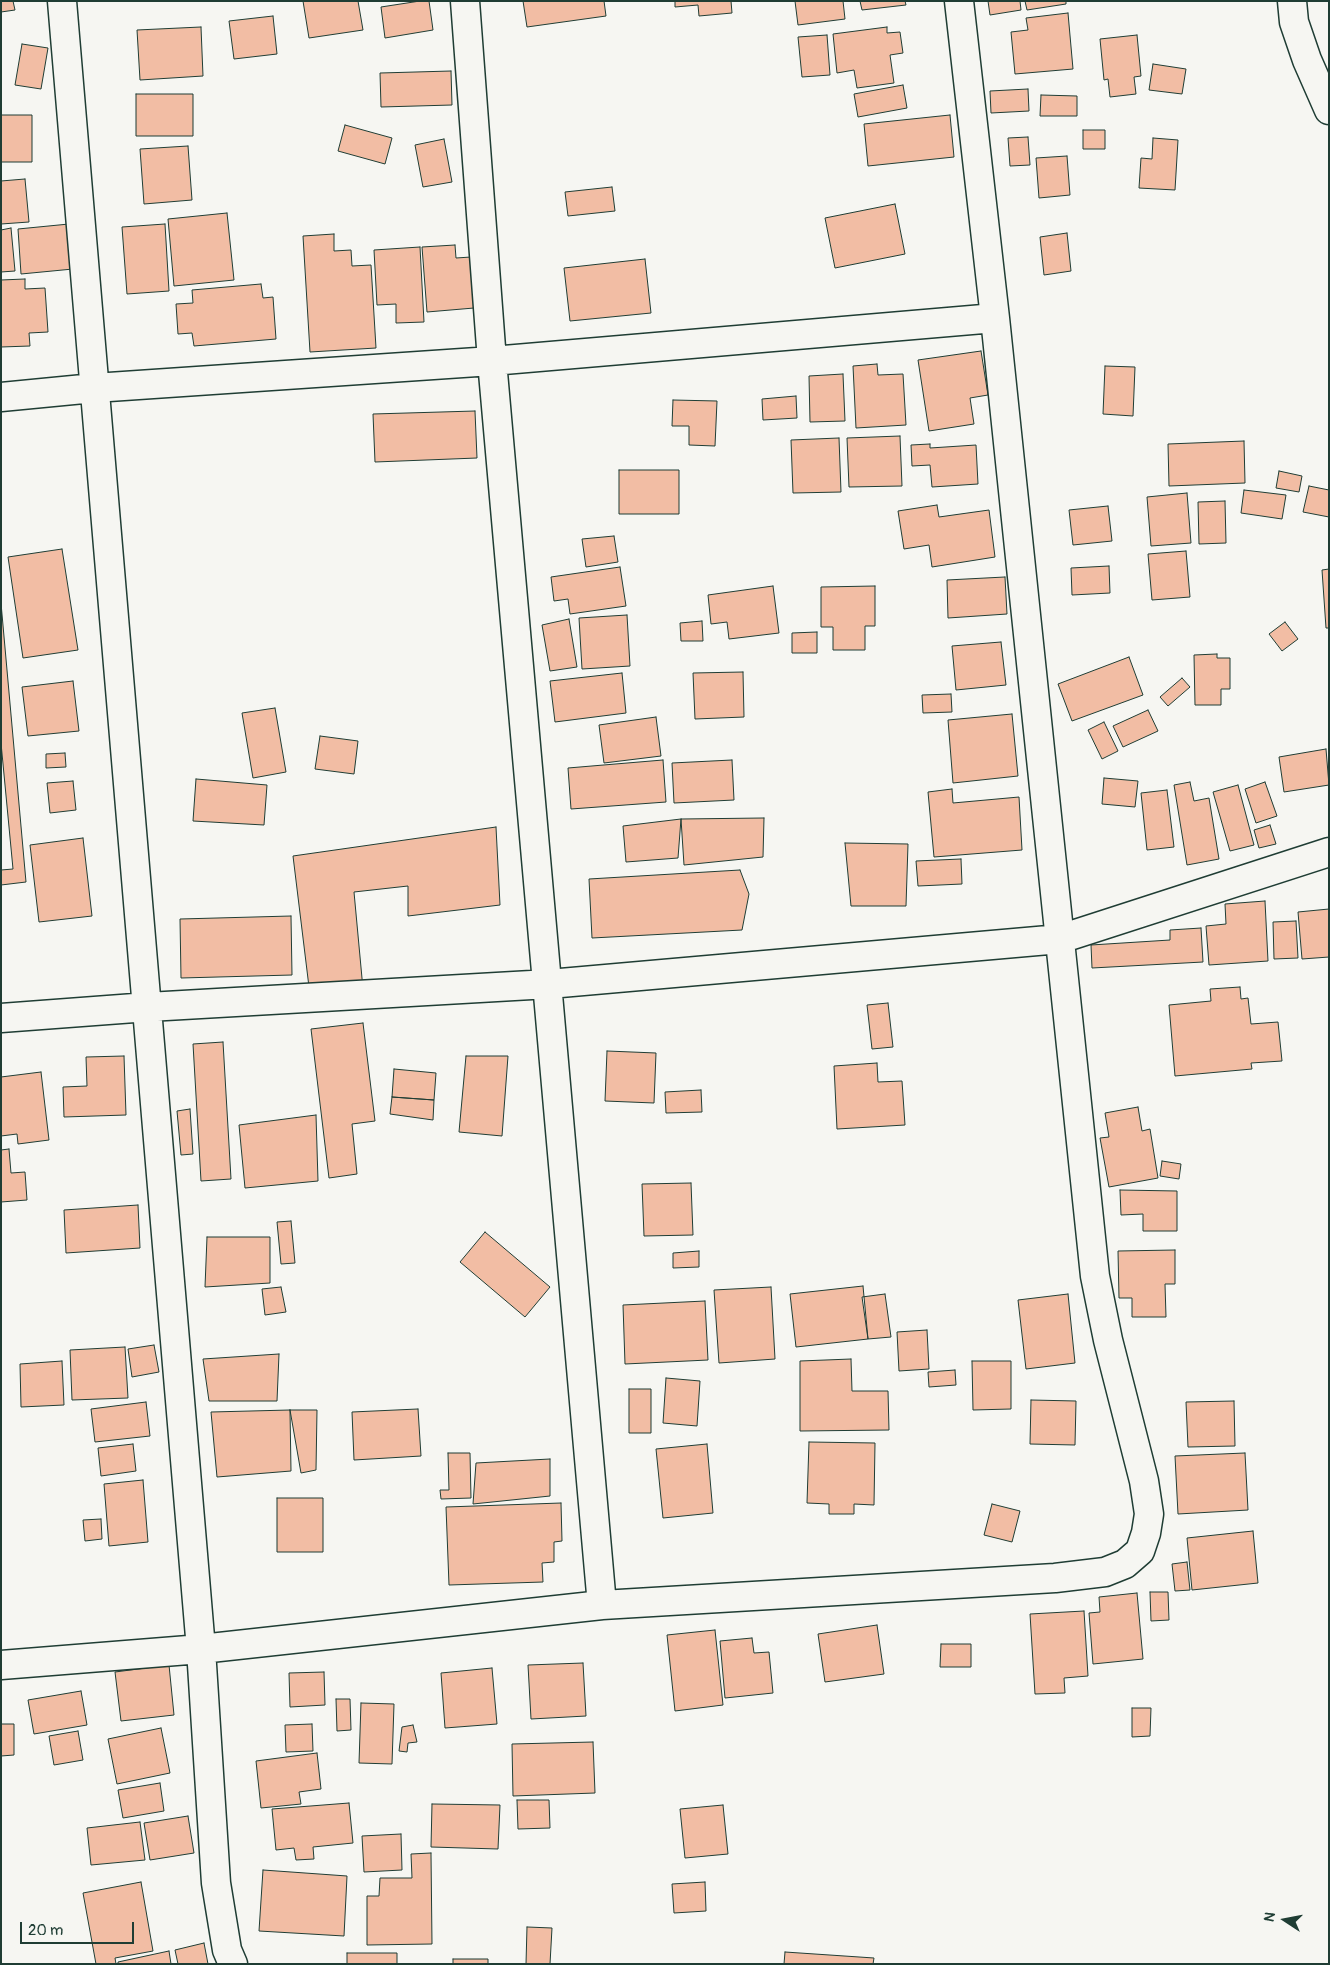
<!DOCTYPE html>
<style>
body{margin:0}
#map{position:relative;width:1330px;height:1965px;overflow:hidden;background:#f6f6f2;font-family:Pangolin,sans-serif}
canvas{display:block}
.frame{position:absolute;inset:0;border:2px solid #1f3d34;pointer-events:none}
.north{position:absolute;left:1260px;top:1895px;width:50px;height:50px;-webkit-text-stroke:4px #f6f6f2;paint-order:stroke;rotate:281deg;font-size:14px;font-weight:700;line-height:20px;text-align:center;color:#1f3d34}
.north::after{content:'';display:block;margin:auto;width:18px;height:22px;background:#1f3d34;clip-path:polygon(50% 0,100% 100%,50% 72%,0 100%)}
.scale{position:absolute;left:20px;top:1922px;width:114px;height:22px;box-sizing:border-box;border:2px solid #1f3d34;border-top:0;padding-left:6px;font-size:15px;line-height:18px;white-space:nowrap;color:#1f3d34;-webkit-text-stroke:4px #f6f6f2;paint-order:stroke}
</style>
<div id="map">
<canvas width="1330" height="1965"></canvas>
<div class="frame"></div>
<div class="north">N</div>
<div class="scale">20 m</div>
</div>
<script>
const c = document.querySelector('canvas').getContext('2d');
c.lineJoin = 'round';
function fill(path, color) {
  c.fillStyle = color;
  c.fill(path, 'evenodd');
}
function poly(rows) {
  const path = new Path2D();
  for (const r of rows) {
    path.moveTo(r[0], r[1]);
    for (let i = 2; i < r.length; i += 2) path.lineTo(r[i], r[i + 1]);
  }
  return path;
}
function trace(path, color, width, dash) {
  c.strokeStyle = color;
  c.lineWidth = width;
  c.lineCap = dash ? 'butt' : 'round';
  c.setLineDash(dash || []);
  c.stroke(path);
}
const building = poly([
 [1,1,13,1,15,10,1,12,1,1],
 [303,1,358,1,363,30,309,38,303,1],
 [420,1,429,1,433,30,385,38,381,7,420,1],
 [523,1,604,1,606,16,527,27,523,1],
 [675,1,731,1,732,13,699,16,698,5,675,7,675,1],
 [795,1,843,1,845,19,798,25,795,1],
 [860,1,905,1,906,5,862,10,860,1],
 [988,1,1020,1,1021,10,990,15,988,1],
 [1025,1,1066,1,1066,4,1027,10,1025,1],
 [1068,13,1073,69,1015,74,1011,32,1028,30,1026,18,1068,13],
 [273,16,277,54,234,59,229,21,273,16],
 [201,27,203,76,140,80,137,30,201,27],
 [887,27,887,33,900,32,903,53,890,55,894,83,857,88,854,70,837,73,833,34,887,27],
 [827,35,830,75,802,77,798,37,827,35],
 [1137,35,1141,76,1134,77,1136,94,1110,97,1108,79,1104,80,1100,39,1137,35],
 [22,44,48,48,41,89,15,85,22,44],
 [1153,64,1186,69,1182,94,1149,90,1153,64],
 [451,71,452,105,381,107,380,73,451,71],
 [903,85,907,108,858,117,854,94,903,85],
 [1028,89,1029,111,991,113,990,91,1028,89],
 [136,94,193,94,193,136,136,136,136,94],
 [1041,95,1077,96,1077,116,1040,116,1041,95],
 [1,115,32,115,32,162,1,162,1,115],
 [950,115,954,157,868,166,864,124,950,115],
 [345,125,392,138,385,164,338,151,345,125],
 [1083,130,1105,130,1105,149,1083,149,1083,130],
 [1028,137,1030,165,1010,166,1008,138,1028,137],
 [1153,138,1178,140,1175,190,1139,188,1141,158,1152,159,1153,138],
 [444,139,452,182,423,187,415,145,444,139],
 [188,146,192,200,144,204,140,149,188,146],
 [1067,156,1070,195,1039,198,1036,158,1067,156],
 [25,179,29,222,1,224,1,181,25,179],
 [612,187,615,211,568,216,565,192,612,187],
 [895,204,905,254,835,268,825,218,895,204],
 [227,213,234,280,174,286,168,219,227,213],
 [69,224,73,269,21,274,18,229,69,224],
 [165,224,169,291,127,294,122,227,165,224],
 [11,228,15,271,1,272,1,230,11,228],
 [1067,233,1071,271,1044,275,1040,237,1067,233],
 [334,234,334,251,351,250,352,266,371,265,376,348,310,352,303,236,334,234],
 [455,245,456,258,471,257,474,308,427,312,422,247,455,245],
 [420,247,424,322,396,323,396,304,377,305,374,250,420,247],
 [645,259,651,313,570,321,564,268,645,259],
 [25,279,25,289,45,288,48,332,29,333,30,346,1,347,1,280,25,279],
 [261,284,263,298,273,297,276,339,194,346,192,333,178,334,176,304,193,303,192,290,261,284],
 [981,351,988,395,970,398,974,424,929,431,918,360,981,351],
 [877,364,878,375,903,374,906,425,856,428,853,366,877,364],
 [1105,366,1135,367,1133,416,1103,414,1105,366],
 [843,374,845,421,810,422,809,376,843,374],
 [796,396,797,418,763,420,762,399,796,396],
 [673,400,717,401,715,446,689,445,689,426,672,426,673,400],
 [475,411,477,458,375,462,373,414,475,411],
 [900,436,902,486,849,487,847,438,900,436],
 [839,438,841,492,793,493,791,440,839,438],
 [1244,441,1245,483,1169,486,1168,444,1244,441],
 [930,444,930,448,976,445,978,484,932,487,930,465,912,466,911,445,930,444],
 [619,470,679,470,679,514,619,514,619,470],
 [1279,471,1302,476,1299,492,1276,488,1279,471],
 [1309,486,1329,490,1329,517,1303,512,1309,486],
 [1244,490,1286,495,1282,519,1241,513,1244,490],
 [1187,493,1191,543,1151,546,1147,497,1187,493],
 [1225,501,1226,543,1199,544,1198,502,1225,501],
 [937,505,939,517,989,510,995,557,932,567,929,545,904,549,898,511,937,505],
 [1108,506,1112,541,1073,545,1069,510,1108,506],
 [614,536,618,562,586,567,582,539,614,536],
 [62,549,78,650,23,658,8,557,62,549],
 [1186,551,1190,597,1152,600,1148,554,1186,551],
 [1109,566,1110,593,1072,595,1071,568,1109,566],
 [620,567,626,606,570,614,568,599,554,601,551,577,620,567],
 [1329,569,1329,628,1326,628,1322,570,1329,569],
 [1005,577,1007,614,948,618,947,580,1005,577],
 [773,586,779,633,729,639,727,622,711,624,708,595,773,586],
 [875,586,875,626,865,626,865,650,833,650,833,627,821,627,821,587,875,586],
 [1,603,26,882,1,885,1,870,13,869,1,743,1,603],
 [627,615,630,666,582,669,579,618,627,615],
 [569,619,577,667,550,671,542,625,569,619],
 [702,621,703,641,681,641,680,623,702,621],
 [1285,622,1298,639,1282,651,1269,634,1285,622],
 [817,632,817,653,792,653,792,633,817,632],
 [1001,642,1006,685,956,690,952,646,1001,642],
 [1217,654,1217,658,1230,658,1230,689,1221,689,1221,705,1195,705,1194,655,1217,654],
 [1129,657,1143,695,1072,721,1058,684,1129,657],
 [743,672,744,717,695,719,693,673,743,672],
 [622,673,626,713,555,722,550,681,622,673],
 [1182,678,1190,687,1168,706,1160,697,1182,678],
 [73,681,79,731,28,736,22,687,73,681],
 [951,694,952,712,923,713,922,695,951,694],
 [275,708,286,772,253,778,242,713,275,708],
 [1148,710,1158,731,1123,747,1113,726,1148,710],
 [1012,714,1018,776,953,783,948,720,1012,714],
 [656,717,661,756,604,763,599,725,656,717],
 [1104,722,1118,751,1102,759,1088,730,1104,722],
 [320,736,358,741,354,774,315,769,320,736],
 [1326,749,1329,785,1284,792,1279,757,1326,749],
 [65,753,66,767,46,768,46,754,65,753],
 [663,760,666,802,571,809,568,768,663,760],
 [732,760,734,800,674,803,672,763,732,760],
 [1104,778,1138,781,1135,807,1102,804,1104,778],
 [196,779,267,785,264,825,193,821,196,779],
 [73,781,76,810,50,813,47,783,73,781],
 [1190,782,1194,801,1209,798,1219,859,1187,865,1174,785,1190,782],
 [1265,782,1277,816,1256,823,1245,789,1265,782],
 [1238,785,1254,845,1230,851,1213,792,1238,785],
 [952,789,953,803,1019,797,1022,850,934,857,928,792,952,789],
 [1167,790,1174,847,1147,850,1141,793,1167,790],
 [764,818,763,857,684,865,681,819,764,818],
 [681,819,678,858,626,862,623,826,681,819],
 [1270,825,1276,844,1259,848,1254,830,1270,825],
 [496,827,500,905,408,916,408,886,354,892,363,989,309,987,293,856,496,827],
 [83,838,92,916,39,922,30,845,83,838],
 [845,843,908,844,906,906,851,906,845,843],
 [961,859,962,884,918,886,916,861,961,859],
 [740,870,749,894,742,930,592,938,589,879,740,870],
 [1265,901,1268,961,1209,965,1206,926,1226,924,1225,904,1265,901],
 [1329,909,1329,957,1302,959,1298,912,1329,909],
 [291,916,292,975,181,978,180,919,291,916],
 [1296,921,1298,958,1274,959,1273,922,1296,921],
 [1201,928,1203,962,1092,968,1091,945,1170,940,1170,930,1201,928],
 [1240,987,1241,999,1248,998,1251,1024,1278,1022,1282,1061,1251,1063,1252,1069,1175,1076,1169,1005,1211,1001,1210,989,1240,987],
 [888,1003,893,1047,872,1049,867,1005,888,1003],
 [363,1023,375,1121,352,1124,357,1174,329,1178,311,1029,363,1023],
 [223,1042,231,1179,201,1181,193,1044,223,1042],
 [607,1051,656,1053,654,1103,605,1101,607,1051],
 [124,1056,126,1115,64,1117,63,1087,87,1086,86,1057,124,1056],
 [466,1056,508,1056,502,1136,459,1132,466,1056],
 [877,1063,878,1082,902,1081,905,1125,837,1129,834,1066,877,1063],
 [394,1069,436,1073,434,1100,392,1097,394,1069],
 [41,1072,49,1140,18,1144,17,1134,1,1136,1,1077,41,1072],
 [701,1090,702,1112,666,1113,665,1092,701,1090],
 [392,1097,434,1100,433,1120,390,1114,392,1097],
 [1138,1107,1142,1131,1150,1129,1158,1178,1109,1187,1100,1138,1109,1137,1105,1113,1138,1107],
 [190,1109,193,1154,181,1155,177,1111,190,1109],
 [316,1115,318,1181,245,1188,239,1125,316,1115],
 [9,1149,11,1173,25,1172,27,1200,1,1202,1,1150,9,1149],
 [1162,1161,1181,1164,1179,1179,1160,1176,1162,1161],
 [691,1183,693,1235,644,1236,642,1184,691,1183],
 [1120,1190,1177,1191,1177,1231,1143,1231,1143,1214,1121,1215,1120,1190],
 [138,1205,140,1248,66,1253,64,1210,138,1205],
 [291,1221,295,1263,281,1264,277,1222,291,1221],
 [485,1232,550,1287,525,1317,460,1262,485,1232],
 [207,1237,270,1237,270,1283,205,1287,207,1237],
 [1175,1250,1175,1284,1165,1284,1166,1317,1132,1317,1132,1298,1119,1298,1118,1251,1175,1250],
 [699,1251,699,1267,673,1268,673,1253,699,1251],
 [863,1286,868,1339,796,1347,790,1294,863,1286],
 [281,1287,286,1312,265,1315,262,1289,281,1287],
 [771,1287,775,1359,719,1363,714,1290,771,1287],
 [885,1294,891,1337,868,1339,862,1297,885,1294],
 [1068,1294,1075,1363,1026,1369,1018,1300,1068,1294],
 [705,1301,708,1360,625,1364,623,1305,705,1301],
 [927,1330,929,1369,899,1371,897,1332,927,1330],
 [154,1345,159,1372,132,1377,128,1349,154,1345],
 [125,1347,128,1398,72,1400,70,1350,125,1347],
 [279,1354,277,1401,209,1401,203,1359,279,1354],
 [851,1359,852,1391,888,1391,889,1430,800,1431,800,1361,851,1359],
 [62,1361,64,1405,21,1407,20,1364,62,1361],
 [972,1361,1011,1361,1011,1409,973,1410,972,1361],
 [955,1370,956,1385,929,1387,928,1372,955,1370],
 [666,1378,700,1381,697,1426,663,1423,666,1378],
 [629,1389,651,1389,651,1433,629,1433,629,1389],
 [1031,1400,1076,1401,1075,1445,1030,1444,1031,1400],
 [1234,1401,1235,1446,1188,1447,1186,1402,1234,1401],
 [146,1402,150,1436,95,1442,91,1409,146,1402],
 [418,1409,421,1456,354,1460,352,1412,418,1409],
 [290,1410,291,1471,217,1477,211,1412,290,1410],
 [290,1410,317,1410,316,1470,301,1473,290,1410],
 [809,1442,875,1443,874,1505,854,1504,854,1514,829,1514,829,1504,807,1503,809,1442],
 [133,1444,136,1471,101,1476,98,1448,133,1444],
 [707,1444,713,1513,663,1518,656,1449,707,1444],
 [448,1453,470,1453,471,1498,441,1499,440,1490,449,1490,448,1453],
 [1245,1453,1248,1510,1178,1514,1175,1456,1245,1453],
 [550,1459,550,1496,473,1504,476,1463,550,1459],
 [143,1480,148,1542,109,1546,104,1484,143,1480],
 [277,1498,323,1498,323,1552,277,1552,277,1498],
 [561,1503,562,1541,554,1542,554,1562,542,1563,543,1582,449,1585,446,1507,561,1503],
 [992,1504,1020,1511,1012,1542,984,1535,992,1504],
 [101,1519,102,1539,85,1541,83,1520,101,1519],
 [1253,1531,1258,1583,1192,1590,1187,1538,1253,1531],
 [1187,1562,1190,1590,1175,1591,1172,1564,1187,1562],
 [1150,1592,1168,1592,1169,1620,1151,1621,1150,1592],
 [1137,1593,1143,1659,1093,1664,1089,1613,1100,1612,1099,1597,1137,1593],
 [1084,1611,1088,1676,1064,1678,1065,1693,1035,1694,1030,1614,1084,1611],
 [877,1625,884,1674,825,1682,818,1634,877,1625],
 [715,1630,723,1705,675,1711,667,1635,715,1630],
 [752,1638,754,1653,769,1652,773,1693,725,1698,720,1641,752,1638],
 [941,1644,971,1644,971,1667,940,1667,941,1644],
 [583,1663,586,1716,531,1719,528,1665,583,1663],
 [169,1665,174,1715,121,1721,115,1672,169,1665],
 [492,1668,497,1724,445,1728,441,1673,492,1668],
 [324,1672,325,1705,290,1707,289,1673,324,1672],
 [81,1691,87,1725,34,1734,28,1700,81,1691],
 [336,1699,350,1699,351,1730,337,1731,336,1699],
 [361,1703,394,1704,392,1764,359,1763,361,1703],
 [1132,1708,1151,1708,1150,1736,1132,1737,1132,1708],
 [1,1724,14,1724,14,1755,1,1756,1,1724],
 [312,1724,313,1751,286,1752,285,1725,312,1724],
 [413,1725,417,1742,408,1743,407,1752,399,1751,402,1727,413,1725],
 [161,1728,170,1773,117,1784,108,1739,161,1728],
 [78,1731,83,1760,54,1765,49,1736,78,1731],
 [593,1742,595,1793,513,1796,512,1744,593,1742],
 [317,1753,321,1789,299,1792,301,1804,261,1808,256,1761,317,1753],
 [160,1783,164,1811,123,1818,118,1790,160,1783],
 [517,1800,549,1800,550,1828,518,1829,517,1800],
 [349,1803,353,1843,313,1847,314,1859,296,1860,294,1848,276,1850,272,1809,349,1803],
 [432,1804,500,1805,498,1849,431,1847,432,1804],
 [723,1805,728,1854,685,1858,680,1809,723,1805],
 [188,1816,194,1853,150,1860,144,1823,188,1816],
 [140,1822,145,1860,91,1865,87,1828,140,1822],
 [401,1834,402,1870,364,1872,362,1836,401,1834],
 [431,1853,432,1944,367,1945,367,1896,379,1896,380,1878,412,1878,411,1854,431,1853],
 [263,1870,347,1876,344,1936,259,1931,263,1870],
 [141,1882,153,1951,115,1958,116,1964,96,1964,83,1893,141,1882],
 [705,1882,706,1911,674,1913,672,1884,705,1882],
 [527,1927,552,1928,550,1964,526,1964,527,1927],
 [204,1943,208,1964,178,1964,175,1950,204,1943],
 [169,1951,171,1964,118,1964,118,1962,169,1951],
 [785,1952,874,1958,873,1964,784,1964,785,1952],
 [347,1953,397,1953,397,1964,347,1964,347,1953],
 [453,1959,488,1959,488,1964,453,1964,453,1959]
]);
fill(building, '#f2bda4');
trace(building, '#1f3d34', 1);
const street = poly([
 [62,1,201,1649,216,1883,227,1950,233,1964],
 [465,1,492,361,602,1605],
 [1292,1,1294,22,1307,60,1329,110],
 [1,397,94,388,492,361,995,318],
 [1,1018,148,1007,549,984,1060,939,1329,852],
 [1,1665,201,1649,602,1605,1055,1578,1105,1572,1125,1564,1140,1551,1146,1533,1149,1514,1144,1481,1108,1340,1095,1276,995,318,959,1]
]);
trace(street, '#1f3d34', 31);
trace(street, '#f6f6f2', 28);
</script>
